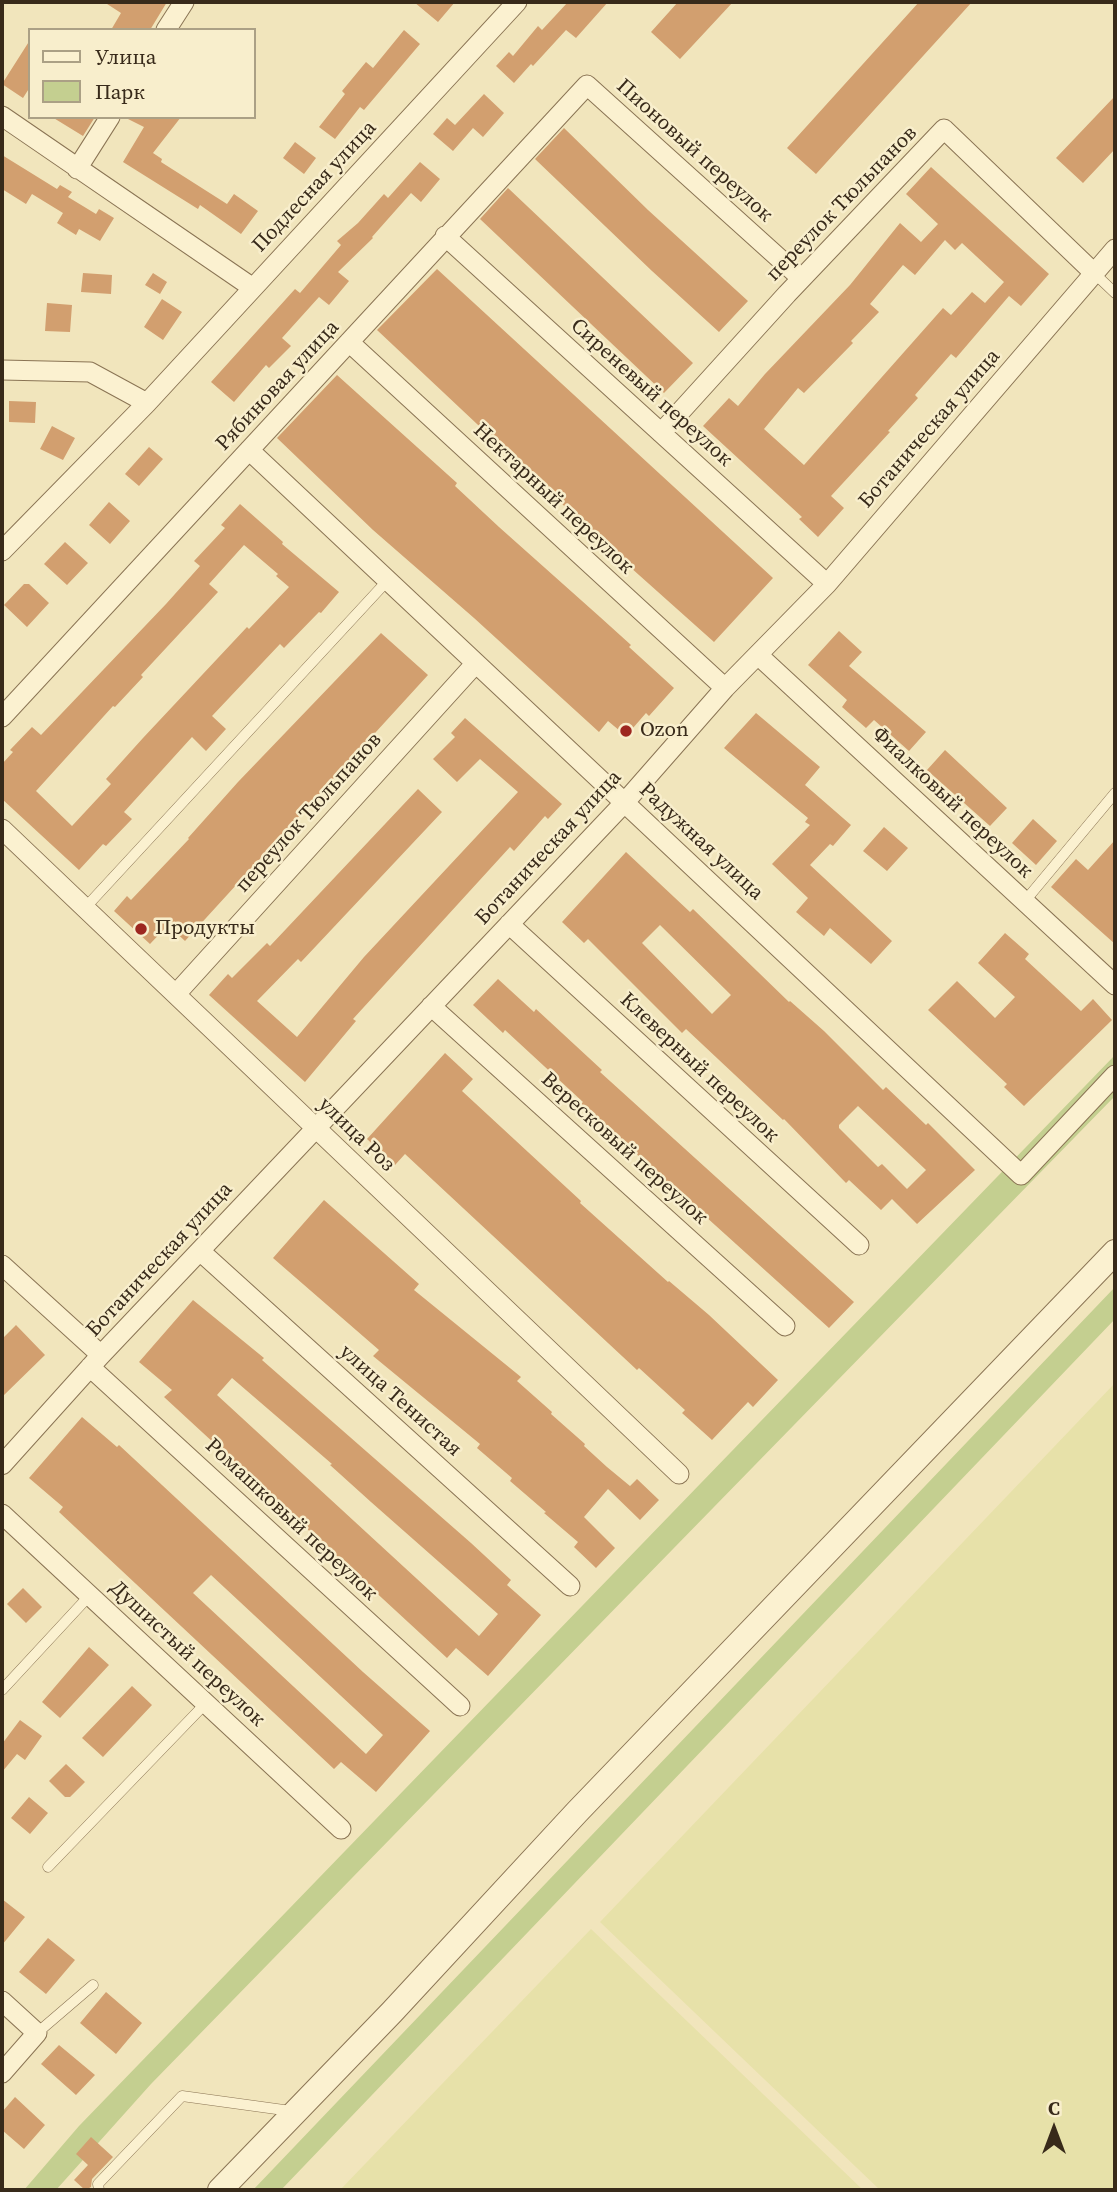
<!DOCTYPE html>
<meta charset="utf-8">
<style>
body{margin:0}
#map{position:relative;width:1117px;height:2192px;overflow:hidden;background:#f1e5bc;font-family:"Source Serif 4",serif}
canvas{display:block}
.frame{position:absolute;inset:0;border:4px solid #382a1a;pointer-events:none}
.legend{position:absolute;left:28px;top:28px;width:228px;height:91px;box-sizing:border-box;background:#f8eecc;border:2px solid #aba085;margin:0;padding:9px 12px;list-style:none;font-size:21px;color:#382a1a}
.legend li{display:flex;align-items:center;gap:14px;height:35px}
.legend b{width:35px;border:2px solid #aba085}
.north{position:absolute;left:1019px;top:2094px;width:70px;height:70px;-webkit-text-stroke:5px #f8eecc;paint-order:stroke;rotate:0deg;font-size:19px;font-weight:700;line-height:28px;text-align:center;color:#382a1a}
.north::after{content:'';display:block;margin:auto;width:24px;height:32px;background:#382a1a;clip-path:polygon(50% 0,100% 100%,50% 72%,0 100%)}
</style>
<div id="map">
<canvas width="1117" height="2192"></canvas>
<div class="frame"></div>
<ul class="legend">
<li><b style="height:9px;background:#fbf1d0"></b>Улица</li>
<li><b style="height:19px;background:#c4cf90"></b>Парк</li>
</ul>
<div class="north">С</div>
</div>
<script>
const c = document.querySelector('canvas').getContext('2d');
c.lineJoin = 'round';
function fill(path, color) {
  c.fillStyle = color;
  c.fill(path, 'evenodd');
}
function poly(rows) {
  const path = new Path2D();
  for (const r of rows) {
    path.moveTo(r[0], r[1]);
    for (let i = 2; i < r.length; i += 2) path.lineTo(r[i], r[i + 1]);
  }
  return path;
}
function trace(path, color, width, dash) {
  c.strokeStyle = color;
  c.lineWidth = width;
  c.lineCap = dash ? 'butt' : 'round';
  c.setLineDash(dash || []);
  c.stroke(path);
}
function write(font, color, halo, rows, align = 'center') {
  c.font = font + ' "Source Serif 4",serif';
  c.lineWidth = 5;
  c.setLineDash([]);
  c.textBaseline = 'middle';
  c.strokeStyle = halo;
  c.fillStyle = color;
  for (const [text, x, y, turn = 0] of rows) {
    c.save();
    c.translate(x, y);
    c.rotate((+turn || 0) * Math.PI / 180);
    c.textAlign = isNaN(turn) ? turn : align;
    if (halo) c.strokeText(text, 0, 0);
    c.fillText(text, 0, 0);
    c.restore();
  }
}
fill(poly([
 [1115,1383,1115,2190,880,2190,600,1922],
 [591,1929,863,2190,340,2190]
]), '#e7e1a9');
fill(poly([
 [1115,1055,1115,1096,151,2084,56,2190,24,2190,79,2126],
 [1115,1287,1115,1319,281,2190,253,2190]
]), '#c4cf90');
fill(poly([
 [104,2,167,2,150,30,111,30,121,13],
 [414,2,455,2,438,22],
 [568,2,608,2,576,38,566,30,533,66,531,64,514,83,496,66,509,52,513,56,538,26,542,30],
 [678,2,733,2,680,59,651,32],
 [919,2,972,2,816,174,787,148],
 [404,30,420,44,364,110,360,107,335,139,319,127,345,94,342,91,366,62,373,68],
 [30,40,30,87,23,98,2,84],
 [484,94,504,113,483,137,473,128,453,151,433,134,447,118,455,125],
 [1115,96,1115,149,1083,183,1056,158],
 [52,117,95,117,83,136],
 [124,117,181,117,153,153,162,159,161,162,227,204,234,194,258,211,241,234,200,205,198,209,123,162,144,127],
 [564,128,648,210,748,301,719,332,652,271,535,159],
 [295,142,316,158,304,174,283,158],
 [2,155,57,189,60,185,72,192,68,197,96,214,99,209,114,218,100,241,79,229,76,235,57,223,63,213,32,194,26,204,2,189],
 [420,162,440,179,421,202,411,193,372,237,373,238,338,272,349,281,329,305,319,297,282,338,291,346,269,368,266,365,234,402,211,382,295,289,300,293,341,245,337,241,358,223,384,194,388,198],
 [931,167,1049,274,1021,306,1009,296,956,358,951,354,915,395,918,398,888,431,890,432,831,496,844,508,818,537,799,519,802,517,703,426,729,398,738,406,765,374,850,285,900,223,921,242,938,224,906,194],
 [945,240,955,250,962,243,1004,282,985,303,972,292,951,315,943,308,804,465,764,429,798,388,804,393,853,343,851,341,879,312,870,304,903,265,915,275],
 [508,188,693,363,664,393,480,219],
 [437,269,773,578,714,642,611,550,377,330],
 [83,273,112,275,111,294,81,292],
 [153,273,167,282,160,294,145,285],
 [162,299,182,312,163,340,144,327],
 [47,303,72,305,70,332,45,331],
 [337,375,457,483,455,486,499,527,600,617,631,645,629,647,674,688,649,716,646,713,626,736,608,721,599,732,474,618,373,530,277,438],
 [9,401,36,402,35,423,9,422],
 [52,426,75,438,63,460,40,449],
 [149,447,163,459,139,486,125,474],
 [109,502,130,521,110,544,89,525],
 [240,504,283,542,282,544,339,592,321,613,319,612,284,648,280,644,212,716,226,729,206,751,192,737,124,812,132,819,106,846,103,844,79,870,2,799,2,764,13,752,10,750,32,727,41,735,166,604,200,566,194,561,225,528,221,525],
 [244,545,278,574,276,576,289,587,249,629,247,627,143,738,106,779,111,784,72,826,36,791,113,706,115,707,143,677,141,675,218,592,209,584],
 [65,542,88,563,67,585,44,564],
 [24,584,29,584,49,603,27,627,4,605],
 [839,631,862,652,849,666,926,732,909,751,874,720,866,728,842,707,847,700,808,665],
 [381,633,428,675,185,941,168,925,150,944,114,911,127,896,131,900,189,839,188,838,238,782],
 [756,713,820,767,805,785,851,825,833,846,830,844,810,865,892,941,871,964,830,928,824,936,796,912,808,898,772,864,810,825,805,822,808,818,724,748],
 [465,718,562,804,548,819,545,816,514,851,510,847,353,1019,356,1021,305,1082,209,995,228,974,232,978,267,943,270,946,418,789,442,812,301,962,298,959,257,1001,297,1037,364,957,518,792,480,759,457,782,433,759,455,737,451,733],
 [945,750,1007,808,990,826,927,770],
 [1033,819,1057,841,1036,865,1012,843],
 [884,827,908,848,887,871,863,851],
 [1115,840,1115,944,1051,887,1076,859,1088,870],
 [626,852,690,912,693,909,789,1002,790,1001,824,1031,883,1090,886,1087,926,1125,928,1123,975,1170,917,1224,892,1199,881,1210,849,1180,846,1183,784,1119,783,1120,686,1029,682,1033,588,939,584,943,562,922],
 [660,925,731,995,712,1014,642,943],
 [858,1106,926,1170,907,1189,882,1164,878,1167,839,1128,839,1125],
 [1005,933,1029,954,1025,959,1081,1011,1093,999,1112,1020,1024,1106,1004,1087,1007,1084,928,1010,957,981,995,1018,1015,997,978,963],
 [498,979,534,1012,536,1009,602,1070,600,1072,854,1302,829,1328,581,1104,583,1102,505,1030,503,1033,473,1005],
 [445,1053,473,1079,462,1091,581,1201,580,1203,668,1282,669,1281,709,1315,778,1380,753,1407,748,1402,712,1440,682,1413,685,1410,639,1368,637,1370,405,1154,395,1165,367,1139],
 [324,1200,419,1284,414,1290,521,1377,517,1381,552,1412,551,1414,585,1444,584,1446,607,1467,630,1486,637,1479,659,1500,640,1520,608,1489,584,1517,615,1548,596,1568,574,1547,578,1542,544,1513,546,1512,510,1481,512,1478,477,1448,480,1444,373,1356,379,1350,273,1258],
 [193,1300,264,1358,262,1360,471,1543,511,1580,507,1585,541,1615,488,1676,456,1648,447,1658,164,1397,172,1390,139,1362],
 [232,1378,332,1464,330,1465,371,1502,498,1614,479,1636,217,1395],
 [16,1325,45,1355,2,1397,2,1339],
 [82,1417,117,1447,119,1445,363,1672,430,1731,376,1792,341,1762,334,1769,75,1527,59,1512,63,1507,29,1478],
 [211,1575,383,1735,366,1754,193,1593],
 [23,1588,42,1607,26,1623,7,1604],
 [89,1647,109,1665,60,1718,42,1702],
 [132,1686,152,1705,103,1757,82,1738],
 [20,1720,42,1736,25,1760,17,1754,2,1772,2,1744],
 [66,1764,85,1782,70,1797,65,1797,49,1781],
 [29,1797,48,1813,30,1834,11,1818],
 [2,1899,25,1917,2,1945],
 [48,1938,75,1960,46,1994,19,1972],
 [106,1992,142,2023,116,2054,80,2023],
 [59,2045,95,2075,76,2095,41,2064],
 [15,2097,45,2125,24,2149,2,2130,2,2112],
 [91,2137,113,2157,92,2179,91,2187,85,2190,74,2180,88,2165,76,2154]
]), '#d29f6f');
const service = poly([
 [1094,273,1115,293],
 [1025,901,1115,793],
 [85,908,388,580],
 [2,1690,90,1595],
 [48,1867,206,1703],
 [37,2033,93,1985],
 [99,2190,98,2184,182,2096,291,2111]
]);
const minor = poly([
 [166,30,184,2],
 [2,116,253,288],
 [77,169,110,117],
 [445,236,827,584],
 [349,342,725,688],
 [2,370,90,372,147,403],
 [661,433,787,294,944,129,1094,273],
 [249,450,1021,1175,1115,1075],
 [2,551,147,403,517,2],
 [758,655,1115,985],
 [2,717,587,85,801,278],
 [2,829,679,1474],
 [509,924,859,1245],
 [176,994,476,663],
 [431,1006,785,1326],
 [200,1251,570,1586],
 [2,1265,101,1355],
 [90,1367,460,1706],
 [2,1465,101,1355,625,802,725,688,827,584,1115,249],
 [2,1514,341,1829],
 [2,2001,37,2033,2,2073]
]);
const tertiary = poly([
 [220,2190,392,2012,577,1812,1115,1252]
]);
trace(service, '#8a7454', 11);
trace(minor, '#8a7454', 21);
trace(tertiary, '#8a7454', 26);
trace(service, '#fbf1d0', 10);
trace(minor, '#fbf1d0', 19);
trace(tertiary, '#fbf1d0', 24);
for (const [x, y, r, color] of [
 [626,731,7,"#9d2720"],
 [141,929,7,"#9d2720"]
]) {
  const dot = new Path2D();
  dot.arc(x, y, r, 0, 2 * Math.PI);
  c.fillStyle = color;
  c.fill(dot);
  trace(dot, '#f8eecc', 2.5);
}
write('21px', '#382a1a', '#f8eecc', [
 ["Пионовый переулок",694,151,42],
 ["Подлесная улица",315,187,-47],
 ["переулок Тюльпанов",842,204,-46],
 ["Рябиновая улица",278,386,-47],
 ["Сиреневый переулок",651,393,42],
 ["Ботаническая улица",930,429,-49],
 ["Нектарный переулок",553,499,43],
 ["Фиалковый переулок",952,803,43],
 ["переулок Тюльпанов",309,813,-48],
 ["Радужная улица",701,842,43],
 ["Ботаническая улица",549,848,-47],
 ["Клеверный переулок",699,1068,43],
 ["улица Роз",356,1135,44],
 ["Вересковый переулок",624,1149,42],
 ["Ботаническая улица",160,1260,-47],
 ["улица Тенистая",400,1401,42],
 ["Ромашковый переулок",291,1520,43],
 ["Душистый переулок",187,1654,43]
]);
write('21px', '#382a1a', '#f8eecc', [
 ["Ozon",640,731],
 ["Продукты",155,929]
], 'left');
</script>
